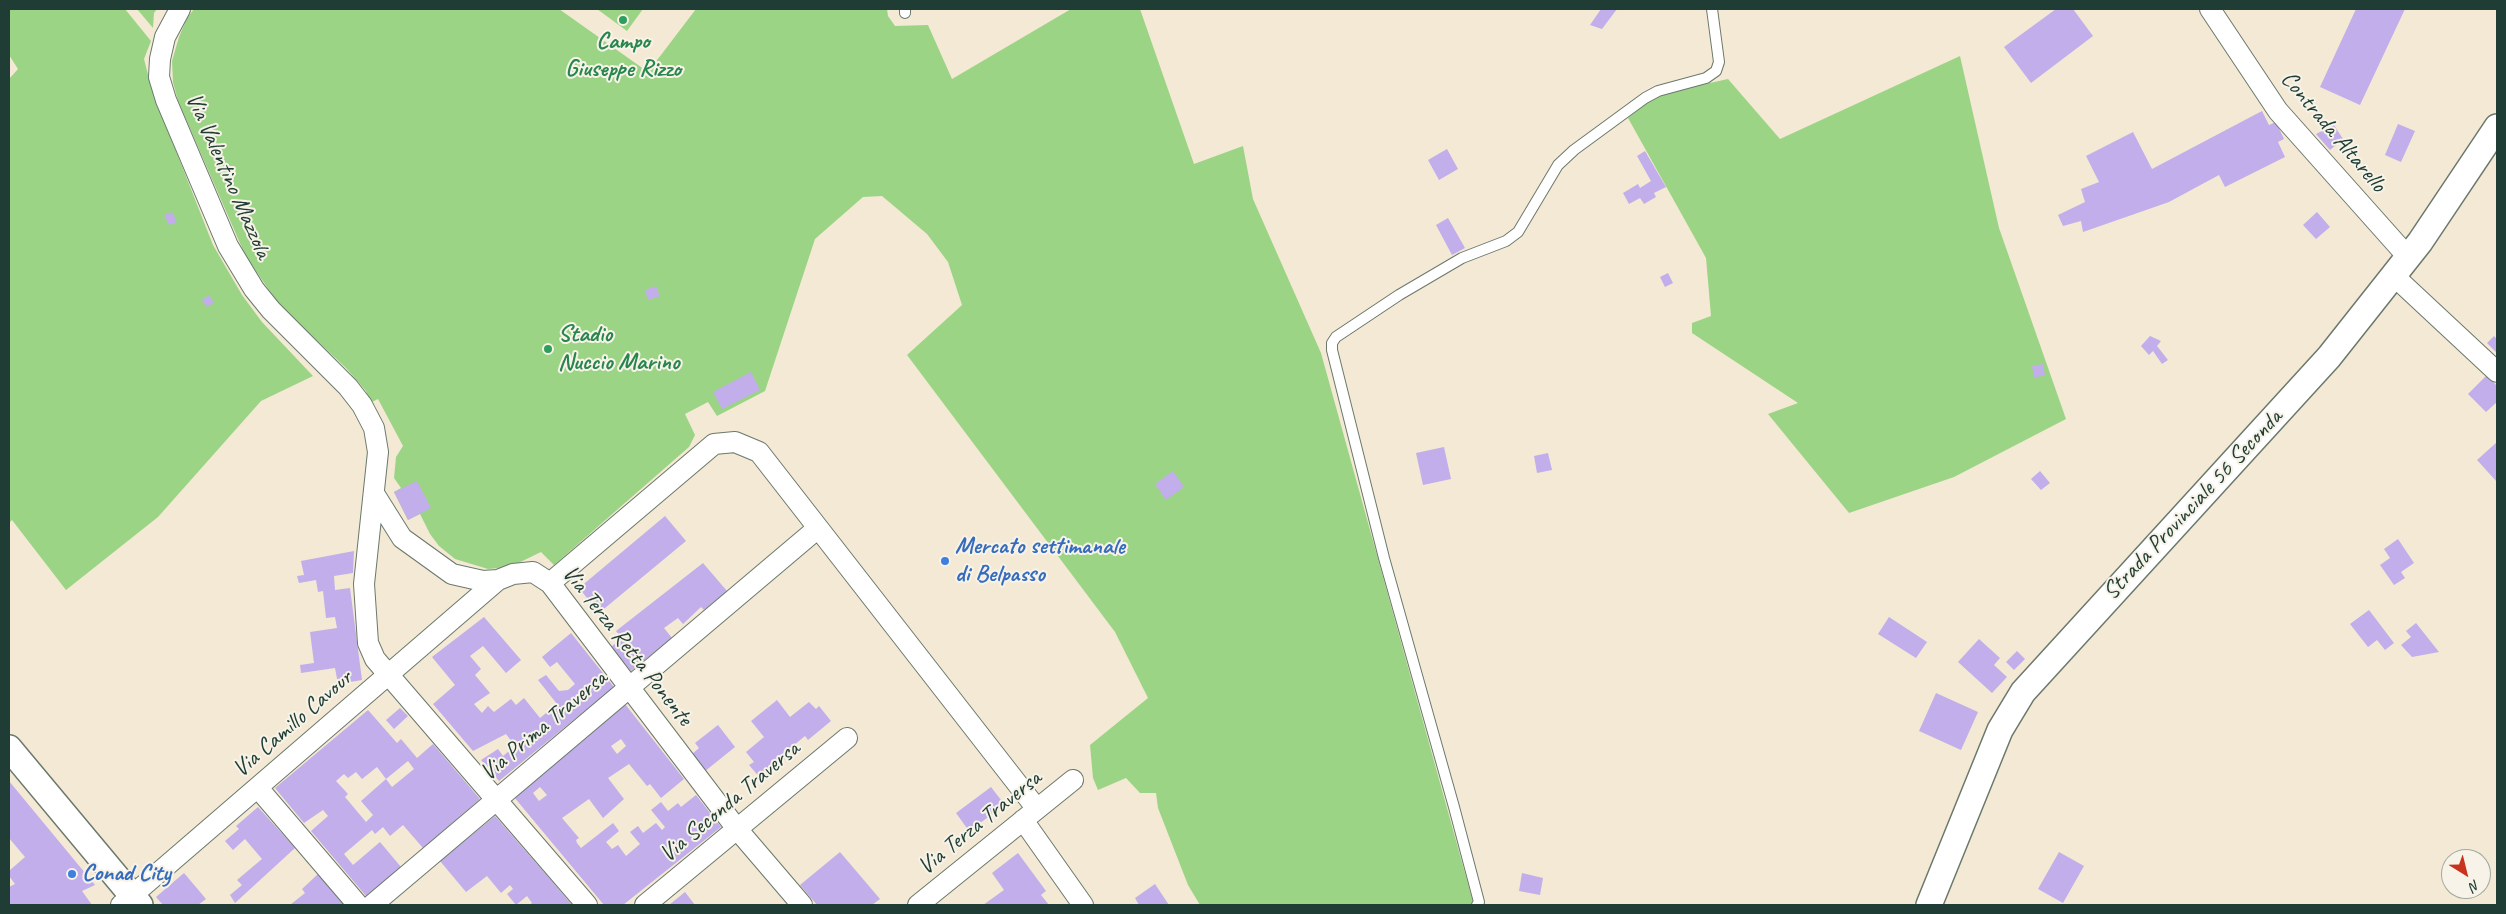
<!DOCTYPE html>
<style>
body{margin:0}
#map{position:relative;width:2506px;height:914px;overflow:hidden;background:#f4e9d4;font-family:Caveat,sans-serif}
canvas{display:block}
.frame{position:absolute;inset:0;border:10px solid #1f3d34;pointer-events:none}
.north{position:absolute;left:2441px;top:849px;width:50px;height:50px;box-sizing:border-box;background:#f7f3e8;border:1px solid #a1aaa0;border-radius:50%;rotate:144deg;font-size:14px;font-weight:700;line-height:20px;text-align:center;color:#1f3d34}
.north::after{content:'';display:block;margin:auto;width:18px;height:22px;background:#c8321e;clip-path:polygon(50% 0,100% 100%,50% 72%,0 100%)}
</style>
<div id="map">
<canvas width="2506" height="914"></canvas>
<div class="frame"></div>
<div class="north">N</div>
</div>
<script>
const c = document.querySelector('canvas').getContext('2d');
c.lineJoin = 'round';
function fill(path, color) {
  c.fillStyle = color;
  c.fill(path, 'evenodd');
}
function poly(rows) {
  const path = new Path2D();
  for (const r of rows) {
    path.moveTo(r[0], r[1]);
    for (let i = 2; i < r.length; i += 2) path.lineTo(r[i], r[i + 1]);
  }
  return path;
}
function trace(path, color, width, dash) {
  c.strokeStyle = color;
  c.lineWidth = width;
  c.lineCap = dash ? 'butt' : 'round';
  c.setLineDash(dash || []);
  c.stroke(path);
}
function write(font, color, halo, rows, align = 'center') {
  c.font = font + ' Caveat,sans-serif';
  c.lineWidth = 4;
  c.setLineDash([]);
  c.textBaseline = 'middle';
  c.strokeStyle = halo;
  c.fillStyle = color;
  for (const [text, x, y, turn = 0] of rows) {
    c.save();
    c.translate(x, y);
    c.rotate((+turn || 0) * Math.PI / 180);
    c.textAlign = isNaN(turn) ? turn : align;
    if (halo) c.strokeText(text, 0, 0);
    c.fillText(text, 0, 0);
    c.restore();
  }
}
fill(poly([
 [9,9,125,9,151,41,144,59,152,90,213,245,242,295,262,322,313,376,261,401,158,517,66,590,12,520,9,523,9,79,18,69,9,55],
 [137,9,157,9,154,13,153,28],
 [194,9,559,9,648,72,696,9,887,9,888,16,895,26,928,25,952,79,1071,9,1140,9,1194,164,1243,146,1253,199,1321,353,1473,902,1471,905,1200,905,1188,885,1158,808,1156,793,1140,793,1126,778,1098,790,1093,778,1090,745,1148,698,1115,632,907,355,962,305,948,262,927,234,882,196,863,197,815,239,765,391,717,416,708,402,685,414,695,435,689,447,554,565,541,552,510,567,488,569,455,559,439,546,430,534,420,514,408,520,394,492,401,488,394,478,396,457,403,446,378,399,370,403,366,391,346,368,281,307,246,257,178,101,173,82,172,61,179,37,187,18],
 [597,9,643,9,627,31],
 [1960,56,1999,228,2066,419,1954,477,1849,513,1768,414,1798,403,1692,333,1692,323,1711,316,1706,258,1628,118,1656,95,1728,79,1780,139]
]), '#9cd486');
fill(poly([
 [1601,9,1617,9,1602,29,1590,25],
 [2056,9,2073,9,2093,36,2031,83,2004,47],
 [2356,9,2405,9,2360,105,2320,87],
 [2262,111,2269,125,2276,122,2284,139,2278,142,2285,157,2225,187,2219,175,2169,202,2083,232,2081,221,2063,226,2058,215,2085,202,2081,189,2099,182,2086,156,2133,132,2152,169],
 [2398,124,2415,131,2401,162,2385,155],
 [2334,125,2343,139,2330,150,2316,134],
 [1447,149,1458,169,1439,180,1428,160],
 [1645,151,1666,187,1654,193,1656,197,1644,204,1640,198,1629,204,1623,193,1638,184,1640,188,1651,181,1637,156],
 [172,212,177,222,169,225,164,215],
 [2317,212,2330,227,2316,239,2303,225],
 [1448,218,1465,248,1452,255,1436,225],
 [1668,273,1673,283,1665,287,1660,277],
 [656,286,660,296,648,300,645,290],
 [209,295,214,303,207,307,202,300],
 [2150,336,2161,341,2157,346,2168,360,2162,364,2153,351,2149,355,2141,346],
 [2494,336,2497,339,2497,353,2487,343],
 [2043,364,2045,375,2034,378,2032,366],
 [751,372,760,390,722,409,713,392],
 [2487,375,2497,386,2497,402,2486,412,2468,394],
 [2497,442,2497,482,2477,460],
 [1444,447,1451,479,1423,485,1416,453],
 [1548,453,1552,470,1537,473,1534,456],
 [1173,471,1184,487,1166,500,1155,484],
 [2040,471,2050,483,2041,490,2031,479],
 [417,481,431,508,408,520,394,492],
 [665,516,686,541,599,613,579,588],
 [2398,539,2414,563,2401,572,2405,578,2394,585,2380,565,2390,558,2384,549],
 [354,551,353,573,334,576,335,590,350,588,362,680,338,684,335,668,301,673,300,665,314,663,310,632,337,628,335,617,326,618,323,591,318,592,316,580,299,583,297,576,304,575,301,561],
 [703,563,727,591,704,610,701,607,683,624,678,618,664,628,672,638,631,671,611,647,622,638,616,631],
 [2369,610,2394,643,2385,650,2377,640,2368,647,2350,624],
 [484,617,521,660,506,673,483,646,470,656,481,669,475,675,490,693,474,704,482,713,488,706,494,712,511,699,516,705,524,698,540,718,557,704,538,680,546,675,559,691,568,690,575,684,557,662,550,667,542,657,571,633,614,687,499,781,481,760,498,749,503,756,515,746,506,734,473,751,433,704,455,685,432,657],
 [1889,617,1927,642,1916,658,1878,634],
 [2416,623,2439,652,2412,657,2401,645,2411,637,2406,631],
 [1979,639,2000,658,1994,665,2007,677,1992,693,1958,662],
 [2017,651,2025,659,2014,670,2006,662],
 [1936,693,1978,712,1961,750,1919,731],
 [777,700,790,717,809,702,816,709,819,706,831,721,808,740,805,736,782,755,785,759,761,779,749,765,754,762,746,752,764,737,751,721],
 [625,704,684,779,661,798,650,784,647,786,629,764,608,778,624,799,603,818,589,799,562,818,579,838,576,840,577,843,581,848,613,823,619,831,606,842,612,849,618,845,626,856,640,844,630,832,638,826,643,833,656,823,662,830,665,827,651,810,661,802,668,811,678,803,681,807,696,795,721,827,623,905,604,905,514,797],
 [621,739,626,746,617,754,611,746],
 [540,787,547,795,539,801,533,793],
 [400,708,408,716,394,729,386,720],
 [368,710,397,743,401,739,417,758,433,744,480,799,423,848,403,825,390,836,383,827,375,834,372,830,344,854,353,865,380,842,401,867,366,896,311,831,328,816,323,810,304,823,275,788],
 [408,761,414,769,392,787,386,779,361,801,373,815,366,822,345,797,348,794,336,781,344,774,348,778,356,772,362,779,377,767,386,779],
 [718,725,735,747,704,772,691,755,699,748,695,743],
 [9,781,95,885,82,891,92,905,9,905,9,887,15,884,9,876,9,871,25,857,9,838],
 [991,787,1005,805,969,831,956,813],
 [258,807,295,848,235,903,230,895,242,885,237,880,262,859,245,839,233,850,225,841,239,829,236,826],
 [495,816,549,878,572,905,529,905,532,903,527,896,516,905,507,894,513,889,510,885,501,893,487,876,466,892,440,861],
 [840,852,880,899,872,905,817,905,800,885],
 [2059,852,2084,866,2063,903,2038,889],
 [1018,853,1046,891,1041,895,1049,905,983,905,1004,890,992,873],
 [184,873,206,899,198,905,163,905,156,897],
 [1522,873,1543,878,1540,895,1519,891],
 [318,874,345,905,290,905,305,893,302,889],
 [1155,884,1169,905,1139,905,1135,898],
 [685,892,695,905,669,905]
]), '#c1aeea');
const service = poly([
 [905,9,905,13],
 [1477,905,1479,902,1454,807,1384,558,1332,350,1332,343,1336,337,1399,295,1462,258,1506,241,1518,232,1558,165,1574,150,1645,98,1658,91,1706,78,1716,71,1719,62,1712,9]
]);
const minor = poly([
 [180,9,165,37,160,59,159,77,166,100,228,246,254,289,271,310,348,387,362,405,374,428,378,452,364,584,368,643,375,659,587,905],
 [2210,9,2278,111,2408,257],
 [2394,276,2497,372],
 [375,495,402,538,452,574,483,581,498,580,513,574,533,572,550,583,737,829,802,905],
 [550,583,714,444,735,442,759,452,1037,809],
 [258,788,358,905],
 [1023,820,1083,905],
 [121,905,498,580],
 [372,905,818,528],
 [645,905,847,738],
 [918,905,1073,780]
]);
const tertiary = poly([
 [9,748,140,905],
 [1929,905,2000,730,2023,692,2329,357,2420,242,2497,127]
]);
trace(service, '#6a796c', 12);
trace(minor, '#6a796c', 22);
trace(tertiary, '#6a796c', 28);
trace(service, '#fff', 10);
trace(minor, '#fff', 20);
trace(tertiary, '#fff', 25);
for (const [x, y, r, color] of [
 [623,20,5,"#2e9e5b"],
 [548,349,5,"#2e9e5b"],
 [945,561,5,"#3f7fe0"],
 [72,874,5,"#3f7fe0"]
]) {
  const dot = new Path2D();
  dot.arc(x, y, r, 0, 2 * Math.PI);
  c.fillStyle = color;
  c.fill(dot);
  trace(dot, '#f7f3e8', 2);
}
write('bold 24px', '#27864d', '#f7f3e8', [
 ["Campo",623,42],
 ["Giuseppe Rizzo",623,70],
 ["Stadio",558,335,"left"],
 ["Nuccio Marino",558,363,"left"]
]);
write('24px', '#1f3d34', '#f7f3e8', [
 ["Contrada Altarello",2333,132,50],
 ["Via Valentino Mazzola",228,176,66],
 ["Strada Provinciale 56 Seconda",2193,505,-47],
 ["Via Terza Retta Ponente",627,646,52],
 ["Via Camillo Cavour",293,724,-41],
 ["Via Prima Traversa",544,726,-40],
 ["Via Seconda Traversa",730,802,-40],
 ["Via Terza Traversa",980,823,-39]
]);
write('bold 24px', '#366cbe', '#f7f3e8', [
 ["Mercato settimanale",955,547],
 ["di Belpasso",955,575],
 ["Conad City",82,874]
], 'left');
</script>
